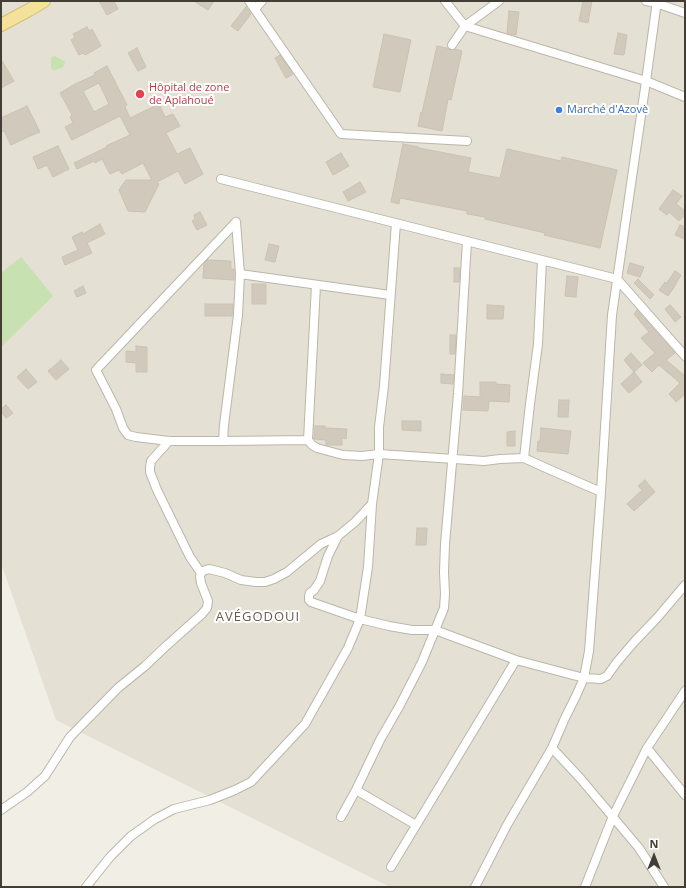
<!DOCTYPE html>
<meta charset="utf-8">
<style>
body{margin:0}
#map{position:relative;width:686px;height:888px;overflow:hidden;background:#f1eee5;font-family:"Open Sans",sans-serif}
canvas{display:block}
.frame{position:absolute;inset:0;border:2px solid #423e35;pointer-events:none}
.north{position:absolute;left:634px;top:836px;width:40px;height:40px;-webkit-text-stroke:3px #fff;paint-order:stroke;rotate:0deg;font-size:11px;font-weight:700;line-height:16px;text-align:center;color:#423e35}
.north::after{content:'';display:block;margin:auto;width:14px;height:18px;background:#423e35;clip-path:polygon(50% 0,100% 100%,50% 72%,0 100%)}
</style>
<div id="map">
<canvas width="686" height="888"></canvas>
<div class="frame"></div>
<div class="north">N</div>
</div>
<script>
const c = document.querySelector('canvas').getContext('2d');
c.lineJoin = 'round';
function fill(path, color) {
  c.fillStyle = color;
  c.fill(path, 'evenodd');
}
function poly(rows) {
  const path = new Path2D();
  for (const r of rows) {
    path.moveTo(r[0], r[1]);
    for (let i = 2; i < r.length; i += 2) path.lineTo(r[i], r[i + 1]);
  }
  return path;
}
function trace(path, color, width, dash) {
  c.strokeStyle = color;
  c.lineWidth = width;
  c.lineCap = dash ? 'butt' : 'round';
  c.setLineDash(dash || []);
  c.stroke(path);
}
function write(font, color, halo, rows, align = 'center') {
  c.font = font + ' "Open Sans",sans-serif';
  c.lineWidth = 4;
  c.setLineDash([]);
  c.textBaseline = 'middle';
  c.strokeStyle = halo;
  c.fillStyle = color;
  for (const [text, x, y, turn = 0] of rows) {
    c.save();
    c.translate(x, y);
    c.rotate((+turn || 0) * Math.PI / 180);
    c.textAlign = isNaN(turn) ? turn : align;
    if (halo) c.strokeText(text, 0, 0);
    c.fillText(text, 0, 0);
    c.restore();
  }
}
fill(poly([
 [1,1,685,1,685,887,390,887,56,720,1,563]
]), '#e4e0d4');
fill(poly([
 [55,56,65,62,63,67,56,70,53,70,51,68,51,57],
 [21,257,53,296,1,347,1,273]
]), '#c8e1b1');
const building = poly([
 [99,1,114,1,118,9,107,15,99,1],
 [194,1,214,1,208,10,194,1],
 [583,1,592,1,588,23,579,21,583,1],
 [246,7,251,14,238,31,231,26,246,7],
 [509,11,519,12,516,35,507,33,509,11],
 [87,27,89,31,92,29,101,46,85,55,83,53,79,55,71,40,75,38,73,34,87,27],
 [618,33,627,35,624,55,614,54,618,33],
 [384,34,411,40,400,92,373,87,384,34],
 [437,46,447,48,451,50,455,49,462,51,451,100,448,99,442,131,418,126,421,112,422,113,437,46],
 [137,48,146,67,138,71,128,53,137,48],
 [280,55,293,74,286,78,275,58,280,55],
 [1,59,14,81,1,88,1,59],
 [107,66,127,105,125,107,130,118,159,104,165,117,173,114,180,126,166,133,177,154,190,148,203,174,185,184,178,171,157,182,159,184,145,212,128,211,119,190,126,180,152,180,143,163,122,174,119,170,110,174,102,159,95,163,94,161,77,169,74,163,107,147,106,146,130,135,120,116,72,140,65,127,73,123,70,117,72,115,60,93,75,84,95,75,94,73,107,66],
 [99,83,109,104,94,112,83,91,99,83],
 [27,106,40,132,30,136,11,145,4,131,1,132,1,118,27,106],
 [403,144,419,147,419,148,471,158,468,172,500,178,507,149,561,161,562,157,617,170,600,248,544,235,545,233,485,219,485,217,467,214,467,211,400,198,399,204,391,202,403,144],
 [58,146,69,169,53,177,47,165,38,169,33,157,58,146],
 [341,153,349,166,333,175,326,162,341,153],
 [360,182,366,192,348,201,343,192,360,182],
 [673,190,682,196,676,204,685,211,685,215,679,221,669,212,667,215,659,209,673,190],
 [200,212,207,225,197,230,192,221,195,219,194,215,200,212],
 [100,224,105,234,87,243,92,253,65,265,62,257,78,250,72,237,82,232,83,234,100,224],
 [680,225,685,227,685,239,675,235,680,225],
 [269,244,279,246,275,262,265,260,269,244],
 [207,260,231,261,231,269,234,269,234,280,203,278,204,264,207,260],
 [630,263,644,267,640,277,627,273,630,263],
 [454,268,460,268,459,282,454,282,454,268],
 [675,271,681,275,673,289,668,296,659,290,665,282,666,284,675,271],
 [567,276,578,277,576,297,565,296,567,276],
 [638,279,654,295,650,299,634,283,638,279],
 [252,284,266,284,266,304,252,304,252,284],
 [83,286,86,293,77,297,74,291,83,286],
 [205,304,233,304,232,316,205,316,205,304],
 [487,305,504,306,503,319,487,319,487,305],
 [670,305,681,317,675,322,665,309,670,305],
 [637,310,675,353,666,360,685,376,685,394,676,402,669,394,680,383,659,365,652,372,643,363,655,353,641,338,649,332,634,314,637,310],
 [450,335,456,335,455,354,450,354,450,335],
 [136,346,147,347,147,372,136,372,136,363,126,362,126,351,136,352,136,346],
 [631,353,642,365,634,372,624,360,631,353],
 [61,360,69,369,56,380,48,371,61,360],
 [26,369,37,382,28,389,17,377,26,369],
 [634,372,642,382,629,393,621,384,634,372],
 [441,374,454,375,453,384,441,383,441,374],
 [480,382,496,382,496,384,510,385,509,402,489,401,488,411,463,410,464,396,480,397,480,382],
 [559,400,569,400,568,417,558,417,559,400],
 [6,405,13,413,6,418,1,412,1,409,6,405],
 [402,421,421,421,421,431,402,430,402,421],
 [315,426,325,426,325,428,347,429,346,439,342,438,342,445,326,445,326,440,314,439,315,426],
 [541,428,571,431,568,454,537,451,538,441,540,441,541,428],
 [515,431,515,446,507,446,507,432,515,431],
 [645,480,655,492,634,511,627,504,642,490,638,486,645,480],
 [417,528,427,528,426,545,416,545,417,528]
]);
fill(building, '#d1cabc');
trace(building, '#cbc2b0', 1);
const minor = poly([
 [249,1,341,134,467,141],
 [445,1,465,26,646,81,685,97],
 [646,1,656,3,685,13],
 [255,9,262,1],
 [452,45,465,26,499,1],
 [221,179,617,279,685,356],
 [236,222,240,274,238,315,224,425,223,441,169,441,136,437,128,435,123,428,116,409,96,370,236,222],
 [240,274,390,295],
 [316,285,308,440,312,445,317,448,343,455,362,456,379,454,484,461,500,459,524,458,546,468,601,492],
 [169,441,151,461,150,467,150,472,157,490,190,557,201,573],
 [223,441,308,440],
 [524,458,530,404,538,344,542,260],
 [338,536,328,556,320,581,314,590,310,593,309,596,309,600,311,602,360,619,389,626,412,630,435,630,516,660,584,678,601,679,607,676,617,662,635,641,657,618,685,585],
 [552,748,580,778,639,848,664,887],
 [647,748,685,795],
 [356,790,416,825],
 [1,810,27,792,45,776,70,737,118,688,145,666,165,647,202,614,207,608,208,601,201,583,200,576,201,573,203,571,209,569,225,573,241,580,256,582,265,582,274,579,287,572,321,544,338,536,355,522,372,504],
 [341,817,356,790,380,740,400,705,422,662,444,608,445,594,444,572,445,544,458,394,467,241],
 [391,867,516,660],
 [86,887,110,857,131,836,155,819,174,809,210,800,235,790,251,782,305,724,348,648,360,619,368,567,372,504,379,454,379,427,384,386,396,223],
 [475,887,507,825,552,748,565,718,576,696,584,678,589,651,601,492,612,315,646,81,657,1],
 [585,887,613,816,647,748,685,691]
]);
const primary = poly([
 [1,25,29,10,44,1]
]);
trace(minor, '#bbb6a9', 10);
trace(primary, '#d7bf6d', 14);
trace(minor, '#fff', 8);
trace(primary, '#f4e19b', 12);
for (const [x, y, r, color] of [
 [140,94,5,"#e0444e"],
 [559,110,4,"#3f7fe0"]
]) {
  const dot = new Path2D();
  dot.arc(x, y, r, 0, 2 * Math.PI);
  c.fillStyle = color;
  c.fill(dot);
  trace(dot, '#fff', 1.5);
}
write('11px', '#be3a42', '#fff', [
 ["Hôpital de zone",149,88],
 ["de Aplahoué",149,101]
], 'left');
write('11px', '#366cbe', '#fff', [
 ["Marché d'Azovè",567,110]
], 'left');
c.letterSpacing = '1px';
write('13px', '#645d4e', '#fff', [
 ["AVÉGODOUI",258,617]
]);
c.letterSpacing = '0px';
</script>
